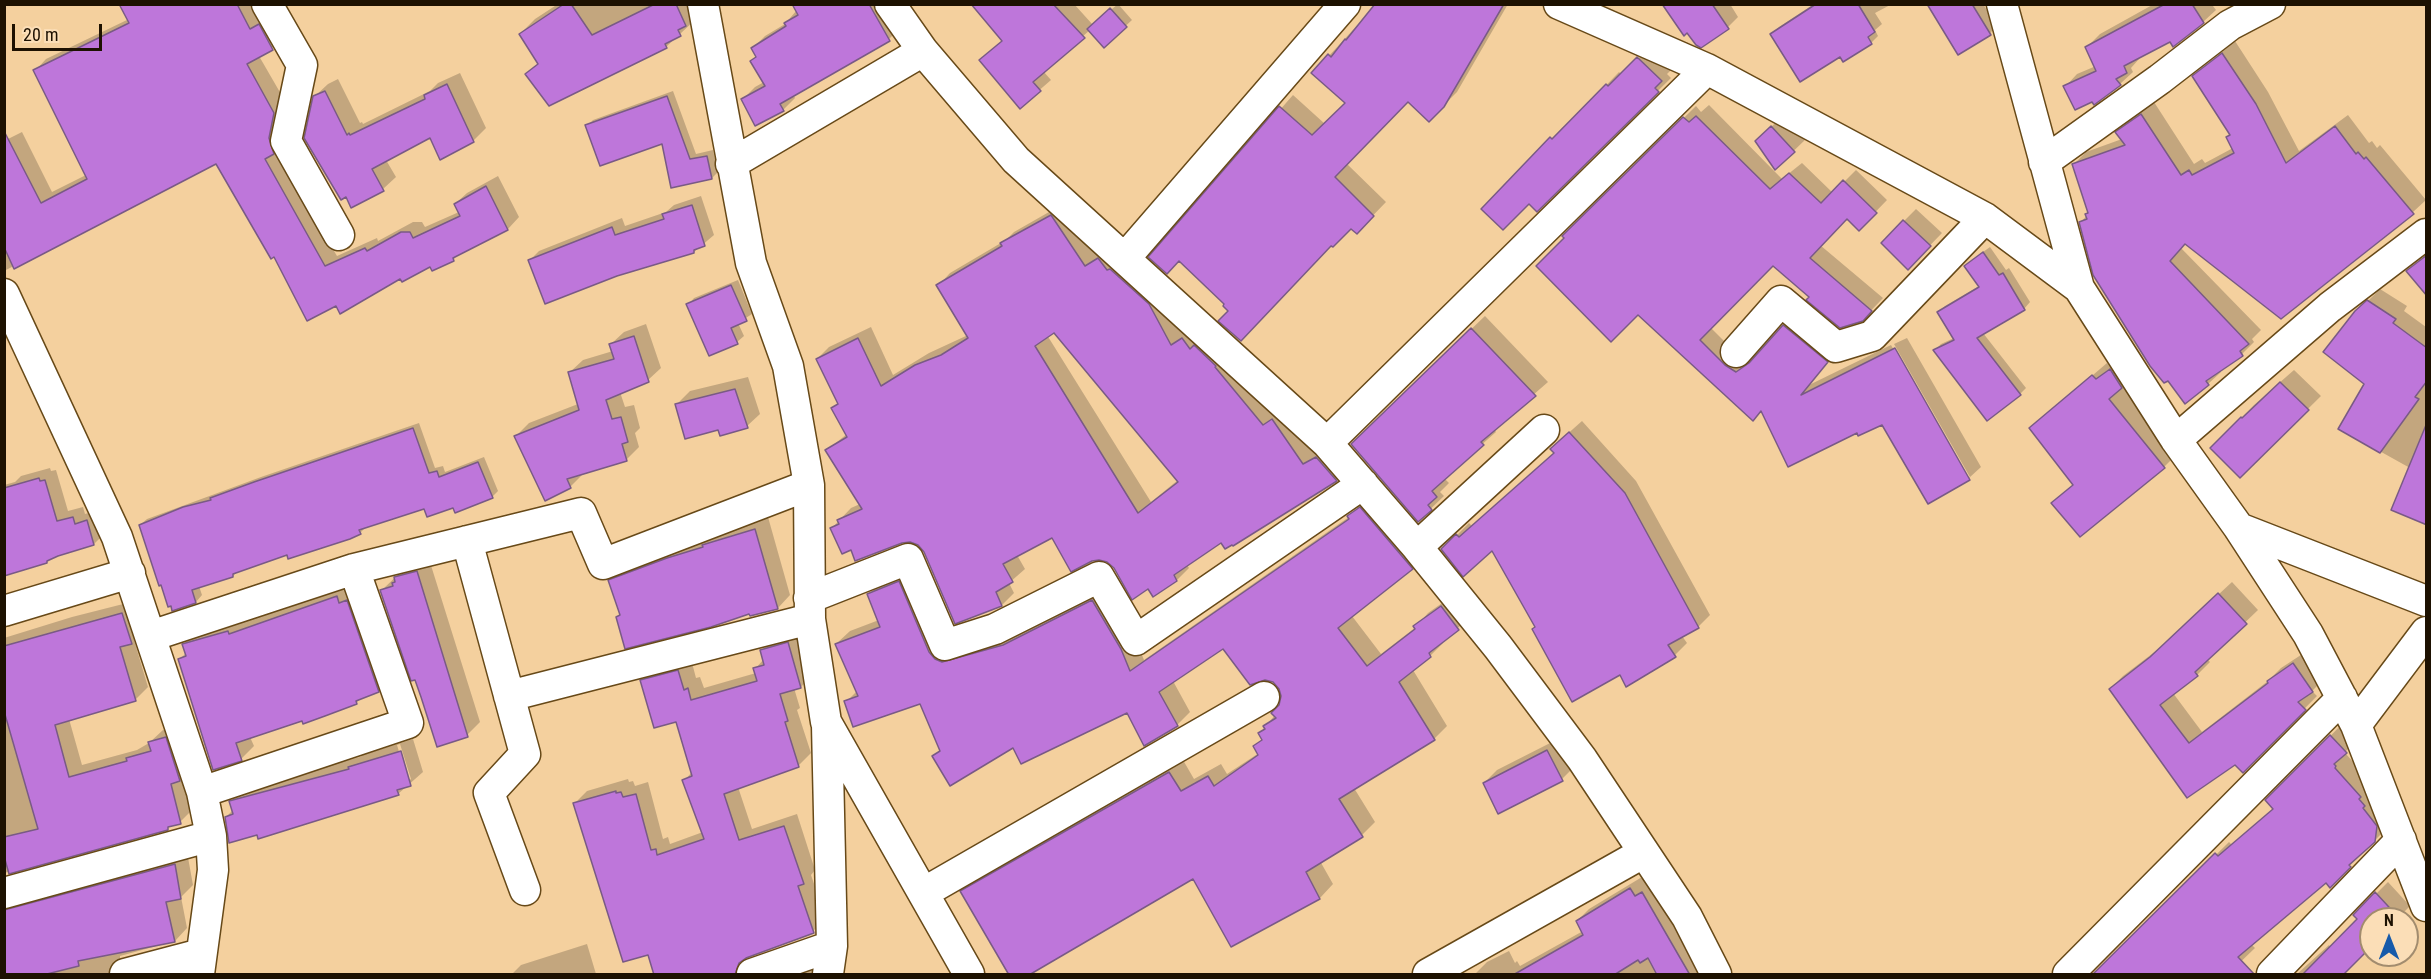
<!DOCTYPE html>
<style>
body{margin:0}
#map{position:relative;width:2431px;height:979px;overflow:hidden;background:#f4d09e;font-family:"Roboto Condensed",sans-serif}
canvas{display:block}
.frame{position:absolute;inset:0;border:6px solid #1d1101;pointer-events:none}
.north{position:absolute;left:2359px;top:907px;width:60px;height:60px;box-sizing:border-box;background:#fbdeb7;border:2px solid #a28c6e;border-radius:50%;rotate:0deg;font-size:16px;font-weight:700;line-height:24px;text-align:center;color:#1d1101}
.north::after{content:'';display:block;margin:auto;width:21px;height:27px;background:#165aaa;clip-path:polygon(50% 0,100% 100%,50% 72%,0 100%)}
.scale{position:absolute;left:12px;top:24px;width:90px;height:27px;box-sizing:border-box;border:3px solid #1d1101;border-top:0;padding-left:8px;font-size:18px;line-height:21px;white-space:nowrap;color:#1d1101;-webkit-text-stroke:4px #fbdeb7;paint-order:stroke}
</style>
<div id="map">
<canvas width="2431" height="979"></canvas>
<div class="frame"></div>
<div class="north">N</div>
<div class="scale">20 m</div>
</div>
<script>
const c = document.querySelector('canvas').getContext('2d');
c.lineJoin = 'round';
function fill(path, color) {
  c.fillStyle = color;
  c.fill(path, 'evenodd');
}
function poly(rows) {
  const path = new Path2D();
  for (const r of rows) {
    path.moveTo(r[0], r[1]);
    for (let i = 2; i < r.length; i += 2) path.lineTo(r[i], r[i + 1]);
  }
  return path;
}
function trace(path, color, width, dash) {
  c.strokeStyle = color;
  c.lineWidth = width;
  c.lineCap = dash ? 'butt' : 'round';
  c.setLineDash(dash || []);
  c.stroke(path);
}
fill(poly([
 [122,4,254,4,284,37,272,48,259,56,285,101,290,176,337,256,377,238,378,241,413,222,422,222,425,227,459,212,455,204,467,193,498,176,519,217,508,229,460,252,453,260,430,265,336,304,275,255,217,162,4,271,4,141,22,132,52,192,86,175,35,71,46,59,129,19],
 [558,4,697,4,695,20,666,47,527,75,539,63,520,34,535,19],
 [802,4,880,4,901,27,889,39,793,94,795,98,783,110,743,99,755,87,764,82,752,61,757,56,753,48,765,36,785,24],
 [973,4,1074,4,1093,25,1118,4,1132,20,1104,46,1090,30,1043,71,1051,80,1020,107,1003,40],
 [1377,4,1508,4,1457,92,1429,120,1408,100,1346,163,1386,202,1357,232,1351,227,1331,244,1230,311,1226,304,1180,260,1151,257,1293,95,1325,124,1347,103,1313,73],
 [1664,4,1730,4,1738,17,1728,27,1701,46],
 [1814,4,1892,4,1875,13,1882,24,1875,30,1878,36,1871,43,1840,55,1772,34,1779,27],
 [1929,4,1983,4,1997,26,1990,33],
 [2154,4,2215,4,2213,6,2216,10,2203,22,2138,57,2139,59,2131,68,2133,72,2120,84,2065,87,2077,74,2096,66,2087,47,2100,34],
 [2235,41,2268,92,2299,151,2348,115,2369,143,2372,141,2377,148,2380,145,2426,200,2413,212,2281,317,2186,243,2181,248,2261,330,2252,339,2254,342,2242,354,2220,370,2221,372,2208,384,2081,222,2090,212,2073,165,2086,152,2122,139,2117,133,2129,120,2154,102,2194,164,2202,159,2205,163,2233,148,2231,134,2194,76],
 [1651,46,1673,68,1667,74,1671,78,1537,210,1529,202,1483,209,1564,126,1566,127,1619,72,1622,75],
 [460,73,486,128,473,141,430,136,386,160,396,177,383,189,314,97,328,84,338,79,360,123,362,122,363,124,430,91,438,83],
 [673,91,696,154,713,150,718,172,712,178,663,142,587,126,593,120],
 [1709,105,1782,179,1802,163,1833,193,1856,170,1887,200,1859,229,1847,217,1820,245,1883,298,1862,320,1840,326,1808,300,1811,297,1773,264,1710,327,1737,354,1749,362,1759,355,1796,314,1839,350,1807,386,1891,345,1967,477,1970,477,1894,344,1907,338,1981,467,1969,478,1928,502,1882,423,1859,434,1858,431,1789,465,1762,410,1753,419,1638,313,1611,340,1538,266,1566,238,1564,236,1696,106,1701,112],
 [1785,114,1807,138,1776,168,1770,128],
 [701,196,714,235,694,252,529,261,539,251,622,218,625,226,666,212,674,205],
 [1063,204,1097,255,1111,247,1160,292,1184,334,1195,327,1348,468,1336,480,1233,544,1222,541,1187,565,1189,568,1177,580,1149,587,1115,567,1108,561,1052,536,1017,555,1025,569,1009,583,1014,593,1002,605,955,622,925,551,919,544,910,540,852,548,832,528,851,508,860,504,827,450,847,434,833,408,838,403,817,359,829,347,871,327,893,375,929,353,968,335,938,286,950,273,1006,240,1014,232],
 [1054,331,1178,480,1151,502,1047,335],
 [1916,209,1942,233,1908,268,1904,221],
 [1990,247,2006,270,2009,268,2030,302,2024,309,1983,333,2026,388,2020,394,1935,350,1941,344,1954,338,1939,312,1945,306,1979,286,1972,260],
 [738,280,752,314,738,323,744,336,737,342,710,354,688,305,694,298],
 [2380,289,2407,306,2404,311,2426,327,2426,523,2410,468,2340,429,2366,384,2357,312],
 [1485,316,1548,382,1494,429,1496,432,1444,478,1449,483,1440,492,1444,496,1419,520,1365,431],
 [646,324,661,368,648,380,620,392,625,407,634,405,640,428,635,433,639,447,626,460,583,474,570,487,516,436,529,423,578,404,570,372,583,360,613,351,611,344,624,332],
 [2124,356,2135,374,2122,386,2177,454,2164,467,2053,503,2074,484,2031,428,2107,363,2110,367],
 [2294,370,2321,396,2240,476,2212,448,2254,405],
 [748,377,760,414,747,426,677,404,690,391],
 [1582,421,1636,481,1710,615,1698,627,1682,636,1687,643,1675,655,1620,673,1537,626,1492,548,1455,537,1469,523,1472,526,1556,452,1564,437],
 [419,423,435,468,443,466,445,472,484,457,498,491,492,497,454,506,425,507,366,527,360,533,288,553,238,571,233,576,199,586,202,595,196,602,173,609,140,525,147,519,261,477],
 [50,468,51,471,56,470,68,511,83,507,85,514,98,510,105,533,94,544,51,558,47,562,17,571,4,577,4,485,15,482,21,476],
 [1362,503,1425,555,1352,616,1381,654,1416,627,1428,613,1455,594,1472,616,1442,641,1443,643,1430,656,1413,670,1447,726,1434,739,1354,788,1375,822,1362,835,1320,861,1333,884,1320,898,1232,945,1194,877,962,892,975,879,1183,760,1194,779,1221,764,1227,774,1259,753,1255,747,1263,738,1260,733,1275,715,1283,696,1280,687,1274,681,1224,647,1173,681,1190,712,1177,725,1127,711,1013,746,934,756,941,749,920,702,846,702,857,691,836,644,850,631,879,620,869,594,882,581,912,569,942,639,1106,588,1134,635,1144,660,1349,517],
 [768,517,790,595,778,608,751,615,750,612,617,617,621,614,610,581,623,568,717,533],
 [429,559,480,722,467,735,416,678,381,591,408,565],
 [2232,582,2258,610,2207,659,2210,662,2197,675,2173,693,2202,732,2268,681,2281,668,2307,651,2325,678,2312,691,2317,696,2243,771,2235,763,2188,796,2110,689,2123,676,2165,644],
 [349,584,391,678,378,691,362,697,356,703,250,737,254,746,241,759,180,659,187,652,184,644,197,631,241,619,242,622],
 [135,601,144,630,134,640,148,687,135,700,69,719,82,765,137,750,149,743,163,730,178,725,193,809,180,822,172,824,167,829,4,873,4,638,72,617],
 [800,631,813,674,801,687,794,688,800,708,797,710,811,753,798,766,738,787,752,829,797,814,815,870,811,875,826,919,813,931,747,956,748,967,753,974,656,974,649,953,575,803,587,791,628,779,629,782,633,781,635,786,648,782,663,839,668,837,670,844,703,832,684,781,692,772,677,720,642,681,654,668,691,659,696,678,700,677,704,688,756,673,755,669,764,659,762,650,774,638],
 [2343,723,2358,739,2346,751,2346,754,2372,783,2387,828,2330,886,2326,881,2250,943,2255,948,2228,974,2095,974,2229,842,2232,845,2275,808,2268,800],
 [1560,738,1574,767,1562,779,1484,783,1497,770],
 [413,739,423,772,398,794,258,833,226,817,233,810,230,802,243,789,360,757,363,755],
 [400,744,411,779,408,781,397,745],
 [187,852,193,885,181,897,187,928,175,941,120,956,120,964,127,974,4,974,4,892],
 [1642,877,1647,885,1655,881,1705,974,1475,974,1487,962,1509,951,1515,963,1517,961,1520,966,1583,931,1577,921,1589,909],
 [2388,882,2410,906,2397,919,2371,919,2371,945,2341,974,2297,974,2329,945,2331,948,2359,919,2355,915],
 [587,944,596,974,512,974,521,965],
 [821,961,821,974,782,974]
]), '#0003');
const building = poly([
 [119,4,237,4,250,29,259,24,273,50,247,64,274,113,269,138,274,154,265,159,325,266,365,248,367,251,401,232,410,232,413,238,460,216,454,204,486,186,508,230,453,258,454,261,432,271,430,267,402,282,400,279,340,314,336,306,307,321,274,257,271,259,216,164,14,269,4,247,4,131,41,203,87,179,33,70,129,23,119,4],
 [564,4,571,4,592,35,655,4,676,4,686,26,678,30,681,36,665,44,667,48,549,106,525,74,538,64,519,34,564,4],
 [792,4,869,4,890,41,780,104,784,111,755,126,741,99,765,86,750,61,756,57,751,48,786,26,784,23,798,15,792,4],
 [971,4,1053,4,1085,38,1033,82,1041,91,1020,109,979,60,1002,41,971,4],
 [1375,4,1504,4,1444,107,1429,122,1408,102,1335,177,1374,216,1357,234,1351,229,1333,247,1331,246,1241,341,1218,321,1228,311,1223,306,1224,304,1179,261,1167,274,1148,257,1279,106,1312,135,1345,103,1311,73,1328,54,1331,57,1345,39,1346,40,1375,4],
 [1662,4,1712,4,1729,29,1701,48,1696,45,1687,33,1684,36,1662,4],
 [1816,4,1858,4,1875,32,1868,37,1872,44,1843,62,1840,57,1800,82,1770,34,1816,4],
 [1927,4,1972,4,1991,35,1958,55,1927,4],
 [2165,4,2192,4,2204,23,2173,47,2170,42,2124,66,2127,73,2116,79,2121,85,2094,105,2092,102,2075,110,2063,86,2096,71,2085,47,2165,4],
 [1110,8,1127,27,1104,48,1087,29,1110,8],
 [2222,53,2256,104,2286,163,2335,126,2356,154,2358,152,2364,159,2366,157,2414,214,2281,319,2185,244,2170,261,2249,344,2240,351,2243,356,2206,381,2209,385,2185,404,2168,381,2164,383,2150,366,2093,275,2079,222,2087,219,2085,214,2088,213,2072,164,2125,145,2115,132,2141,114,2181,175,2189,170,2192,175,2234,153,2226,137,2230,135,2192,76,2222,53],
 [1637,57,1662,81,1655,88,1659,92,1537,212,1529,204,1503,230,1481,209,1550,137,1552,139,1606,84,1608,86,1637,57],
 [447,84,474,142,440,160,430,138,372,169,384,191,351,208,346,197,341,200,304,138,313,96,325,91,347,135,349,133,350,135,425,99,424,95,447,84],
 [667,96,690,159,707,156,712,179,671,188,662,144,600,166,585,125,667,96],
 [1696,116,1770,189,1789,173,1821,203,1843,180,1877,213,1859,231,1847,219,1810,258,1872,311,1863,321,1840,328,1806,300,1809,297,1773,266,1700,340,1725,365,1736,372,1749,363,1783,325,1828,362,1801,395,1895,348,1970,480,1928,504,1882,425,1858,436,1857,433,1788,467,1761,411,1753,421,1638,315,1611,342,1536,266,1564,238,1562,236,1683,117,1689,122,1696,116],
 [1771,126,1795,152,1775,170,1755,141,1771,126],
 [692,205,705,246,694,250,694,253,617,276,545,304,528,260,612,227,615,235,664,219,662,214,692,205],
 [1051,215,1085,266,1098,258,1107,270,1110,269,1149,304,1171,345,1182,338,1190,349,1194,345,1216,366,1215,367,1263,425,1272,419,1303,464,1316,457,1337,481,1233,546,1232,545,1225,549,1221,543,1174,575,1177,581,1153,597,1148,589,1132,600,1114,568,1107,562,1099,560,1092,561,1071,572,1052,538,1003,564,1013,582,996,592,1002,606,955,624,924,552,918,545,910,542,902,543,855,561,851,550,842,554,830,528,839,524,837,520,862,509,825,450,847,437,831,408,838,404,816,359,858,338,881,386,915,365,941,355,968,338,936,285,1002,246,1000,243,1051,215],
 [1054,333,1178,482,1138,513,1035,346,1054,333],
 [1903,220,1931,246,1908,270,1881,243,1903,220],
 [1983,252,1999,275,2003,273,2025,310,1977,338,2021,395,1987,421,1933,350,1954,340,1937,312,1979,287,1964,266,1983,252],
 [2427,255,2427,296,2406,271,2427,255],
 [731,285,747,321,731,328,738,344,709,356,686,304,731,285],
 [2367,300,2396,319,2393,323,2427,348,2427,381,2415,397,2419,399,2380,453,2338,429,2364,384,2323,352,2355,311,2367,300],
 [1471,328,1536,396,1481,442,1484,445,1432,491,1437,497,1428,505,1432,510,1418,522,1351,444,1471,328],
 [634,336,649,382,606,400,612,419,621,417,628,442,622,444,627,461,567,479,571,488,545,501,514,436,579,410,568,372,614,359,609,344,634,336],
 [2110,369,2122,388,2109,399,2165,468,2080,537,2051,503,2073,485,2029,428,2092,375,2096,379,2110,369],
 [2280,382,2309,410,2240,478,2210,448,2241,417,2242,418,2280,382],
 [735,389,748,428,720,436,718,430,685,439,675,404,735,389],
 [2426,425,2427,425,2427,525,2391,510,2426,425],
 [413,428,429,473,437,471,439,477,478,462,493,498,455,513,453,508,427,517,424,509,359,530,361,534,350,539,288,559,287,555,233,574,233,577,192,590,196,603,172,611,171,606,168,607,161,585,159,586,139,525,183,507,211,500,210,498,254,482,413,428],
 [1569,432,1625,493,1699,628,1668,645,1676,657,1626,687,1620,675,1572,702,1532,629,1535,627,1492,551,1463,577,1441,549,1456,534,1459,537,1554,453,1550,449,1569,432],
 [39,478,40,481,45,480,57,521,73,517,75,524,87,520,94,545,58,556,47,561,47,563,4,576,4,488,39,478],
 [1360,507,1413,569,1338,628,1367,666,1415,629,1413,626,1441,606,1459,630,1429,653,1431,657,1399,682,1435,740,1339,799,1363,837,1306,872,1320,899,1231,947,1193,879,1029,975,1009,975,960,891,1169,772,1181,791,1208,776,1214,786,1258,755,1253,746,1262,740,1258,733,1265,729,1263,726,1276,718,1271,713,1279,705,1281,696,1279,689,1273,682,1265,680,1250,685,1223,649,1159,692,1178,726,1144,746,1127,713,1021,764,1013,748,950,786,932,756,940,751,920,704,853,727,844,701,858,696,835,644,880,627,867,594,899,581,929,652,935,659,942,662,1003,645,1092,600,1121,649,1130,671,1349,519,1347,516,1360,507],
 [755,529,778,609,750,616,749,614,711,627,625,649,616,617,620,615,608,580,667,558,703,547,702,545,755,529],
 [417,571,468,737,437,747,421,697,415,680,411,681,380,590,393,586,392,583,395,582,394,577,417,571],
 [2218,593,2247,624,2195,672,2198,676,2160,705,2189,743,2268,683,2267,681,2293,663,2313,692,2298,702,2306,710,2243,773,2235,765,2187,798,2109,689,2150,657,2218,593],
 [337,596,339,603,347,600,379,692,356,701,357,704,325,716,303,724,302,721,236,743,242,761,213,770,178,659,186,656,182,644,228,631,229,634,337,596],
 [122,613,132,644,120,647,136,701,55,725,69,777,127,761,126,758,151,751,148,742,166,737,180,781,171,784,181,824,168,827,168,830,9,874,4,856,4,837,38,829,4,711,4,646,122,613],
 [788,642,801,688,780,694,788,721,785,722,799,767,724,794,739,840,784,826,804,884,798,886,814,933,746,958,739,963,735,975,654,975,648,955,623,962,573,803,616,791,616,793,621,792,623,797,636,794,651,850,656,849,657,855,704,839,682,780,692,776,676,722,654,728,640,680,678,670,684,690,688,688,691,700,757,681,753,668,764,665,760,650,788,642],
 [2330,735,2347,753,2334,764,2336,766,2335,768,2361,797,2359,799,2365,806,2363,808,2377,826,2375,842,2349,865,2351,867,2330,888,2326,883,2238,957,2255,975,2092,975,2215,853,2218,856,2273,809,2265,800,2330,735],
 [1547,750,1563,781,1498,814,1483,783,1547,750],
 [401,751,411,786,397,790,399,795,258,839,257,835,229,843,225,817,233,814,229,801,349,769,348,767,401,751],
 [175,864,181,899,166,902,175,942,78,961,79,966,43,975,4,975,4,910,175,864],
 [1630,888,1635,896,1642,892,1690,975,1657,975,1648,958,1640,963,1638,960,1614,975,1513,975,1583,935,1576,921,1630,888],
 [2375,892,2400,919,2371,919,2371,947,2343,975,2302,975,2357,919,2353,915,2375,892]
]);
fill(building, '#be76da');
trace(building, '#795a85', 1.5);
const street = poly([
 [267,4,302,65,286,141,339,235],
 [703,4,751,263,788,366,809,485,810,619,826,722,969,974],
 [890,4,923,51,1016,160,1327,443,1417,547,1498,647,1582,759,1687,917,1716,974],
 [1559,4,1707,69,1985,218,2079,288],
 [2002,4,2079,288,2176,440,2239,528,2308,634,2356,725,2426,906],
 [2044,162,2160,79,2230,25,2270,4],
 [731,164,923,51],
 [1125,258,1345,4],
 [4,294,117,537,202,792,211,836,213,870,199,974],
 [1736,352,1781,301,1836,347,1872,336,1985,218],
 [2176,440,2330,307,2426,234],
 [1327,443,1707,69],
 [2239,528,2426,601],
 [467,541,525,754,489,793,525,890],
 [1417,547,1544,430],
 [809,598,908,559,945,645,995,629,1099,577,1136,640,1363,484],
 [4,611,130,573],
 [151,636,354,569,581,513,603,564,809,485],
 [509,696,810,619],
 [827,725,832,946,828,974],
 [2356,725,2426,632],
 [202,792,408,723,354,569],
 [4,893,211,836],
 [923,893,1264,697],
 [125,974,201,954],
 [752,974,832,946],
 [1428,974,1643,853],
 [2068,974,2342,698],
 [2272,974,2401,840]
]);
trace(street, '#674918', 33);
trace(street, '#fff', 30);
</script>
